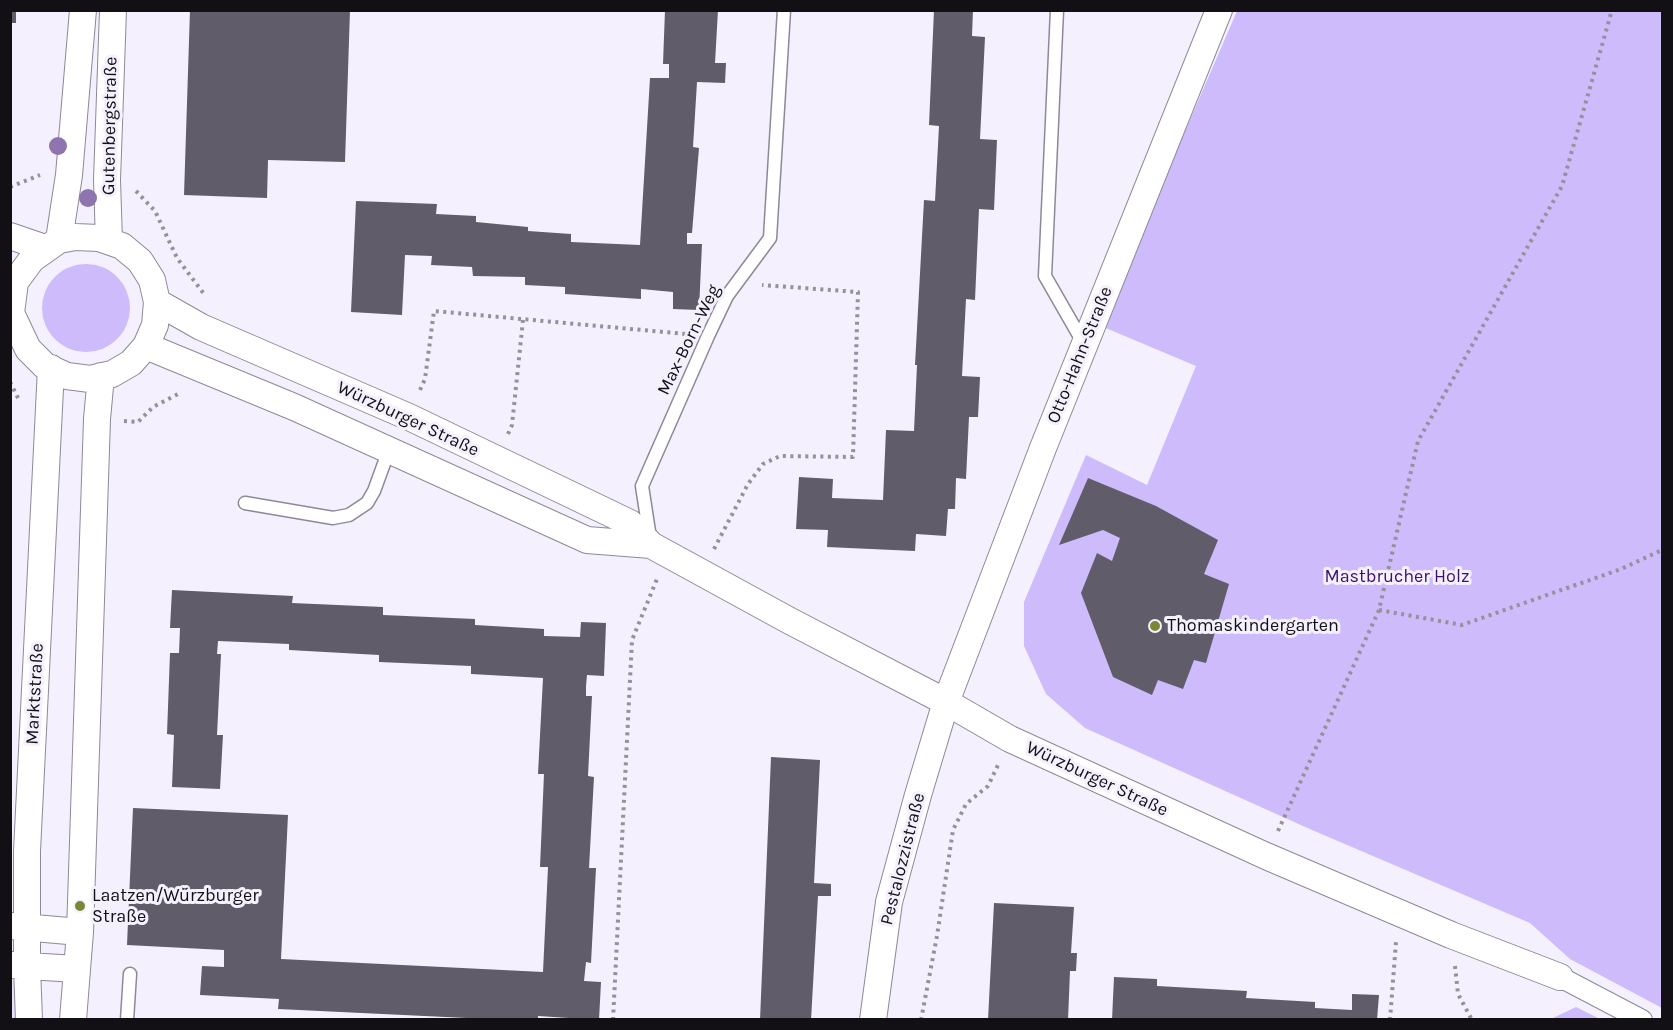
<!DOCTYPE html>
<meta charset="utf-8">
<style>
body{margin:0}
#map{position:relative;width:1673px;height:1030px;overflow:hidden;background:#f4f0fd;font-family:Karla,sans-serif}
canvas{display:block}
.frame{position:absolute;inset:0;border:12px solid #121015;pointer-events:none}
</style>
<div id="map">
<canvas width="1673" height="1030"></canvas>
<div class="frame"></div>
</div>
<script>
const c = document.querySelector('canvas').getContext('2d');
c.lineJoin = 'round';
function fill(path, color) {
  c.fillStyle = color;
  c.fill(path, 'evenodd');
}
function poly(rows) {
  const path = new Path2D();
  for (const r of rows) {
    if (r.length === 3) {
      path.moveTo(r[0] + r[2], r[1]);
      path.arc(r[0], r[1], r[2], 0, 2 * Math.PI);
      continue;
    }
    path.moveTo(r[0], r[1]);
    for (let i = 2; i < r.length; i += 2) path.lineTo(r[i], r[i + 1]);
  }
  return path;
}
function trace(path, color, width, dash) {
  c.strokeStyle = color;
  c.lineWidth = width;
  c.lineCap = dash ? 'butt' : 'round';
  c.setLineDash(dash || []);
  c.stroke(path);
}
function write(font, color, halo, rows, align = 'center') {
  c.font = font + ' Karla,sans-serif';
  c.lineWidth = 6;
  c.setLineDash([]);
  c.textBaseline = 'middle';
  c.strokeStyle = halo;
  c.fillStyle = color;
  for (const [text, x, y, turn = 0] of rows) {
    c.save();
    c.translate(x, y);
    c.rotate((+turn || 0) * Math.PI / 180);
    c.textAlign = isNaN(turn) ? turn : align;
    if (halo) c.strokeText(text, 0, 0);
    c.fillText(text, 0, 0);
    c.restore();
  }
}
fill(poly([
 [10,981,26,982,25,1019,11,1019]
]), '#e8e2f9');
fill(poly([
 [1237,11,1662,11,1662,1008,1570,959,1530,923,1312,830,1085,728,1046,694,1024,646,1024,602,1086,455,1147,485,1196,366,1101,326],
 [86,308,44],
 [1576,1007,1600,1019,1551,1019]
]), '#cebbfb');
fill(poly([
 [10,10,16,10,16,23,10,23],
 [190,10,350,10,345,162,268,160,267,198,184,195],
 [665,10,718,10,715,63,726,63,725,83,697,82,693,147,699,148,692,233,687,233,687,244,702,244,699,310,673,309,673,292,641,289,641,299,565,294,565,287,525,285,525,277,473,276,472,267,431,265,432,256,405,255,402,315,351,312,356,201,437,204,436,214,476,216,476,222,528,227,528,231,571,234,571,242,640,245,650,78,669,78,669,64,663,64],
 [934,10,973,10,972,36,985,37,980,139,997,140,994,210,979,209,975,300,966,299,962,376,980,377,978,417,969,417,966,479,956,478,955,509,948,509,946,536,916,534,915,551,827,547,828,530,796,529,799,477,833,479,832,498,883,500,886,430,914,431,917,365,915,365,924,200,935,201,939,126,929,125],
 [1088,478,1156,506,1218,540,1204,574,1229,584,1206,663,1194,660,1183,689,1158,680,1152,695,1113,677,1081,593,1097,553,1112,561,1120,538,1103,530,1059,545],
 [172,590,293,596,292,603,383,607,383,615,475,619,475,625,544,629,544,636,580,637,581,622,606,623,604,676,587,675,586,686,586,696,592,696,588,776,594,777,589,868,596,868,591,963,586,962,584,981,601,982,599,1020,538,1016,538,1020,508,1020,278,1009,279,999,200,995,202,966,224,967,224,950,127,945,133,808,288,815,281,959,543,972,548,867,540,867,544,774,538,774,543,678,471,674,471,666,379,662,379,655,289,650,289,644,218,641,217,654,221,654,217,735,223,735,220,789,172,787,174,735,167,734,170,653,179,653,180,628,170,628],
 [771,757,820,760,814,883,831,884,831,896,818,896,811,1020,760,1020],
 [994,903,1074,907,1071,953,1077,953,1076,971,1070,971,1068,1020,988,1020],
 [1114,977,1157,979,1157,986,1247,991,1246,998,1315,1002,1315,1008,1352,1010,1352,994,1379,995,1377,1020,1112,1020]
]), '#605c6a');
const service = poly([
 [1057,10,1045,276,1084,344],
 [245,503,333,518,349,515,367,503,374,491,389,450],
 [650,538,642,486,708,336,727,296,770,238,784,10],
 [127,1020,130,974]
]);
const pedestrian = poly([
 [1560,977,1642,1020]
]);
const minor = poly([
 [10,236,45,248],
 [75,237,99,238,122,246,140,261,152,280,157,302,155,325,146,346,131,363,112,374,90,379,67,376,45,366,28,349,11,313,15,282,32,259,59,240,75,237],
 [59,240,69,175,83,10],
 [109,241,107,180,113,10],
 [157,302,201,327,409,417,630,523,651,545,790,621,946,702,1010,739,1266,856,1451,935,1560,977],
 [146,346,294,407,587,540,651,545],
 [11,926,80,932],
 [11,965,77,969],
 [29,1020,27,967,27,851,51,368],
 [73,1020,80,932,97,419,101,376],
 [873,1020,889,902,918,795,946,702,1043,448,1219,10]
]);
trace(service, '#8d8998', 15);
trace(pedestrian, '#8d8998', 22);
trace(minor, '#8d8998', 28);
trace(poly([
 [10,187,40,175],
 [136,191,155,211,177,258,204,294],
 [10,382,20,402],
 [420,390,425,379,434,311,686,334],
 [124,421,138,422,153,407,178,394,179,390],
 [508,434,512,425,523,320],
 [714,549,748,484,763,464,780,456,853,457,858,292,762,285],
 [1379,610,1462,625,1621,569,1662,550],
 [1278,831,1379,610,1418,441,1562,186,1612,10],
 [1455,966,1458,994,1472,1020],
 [613,1020,632,640,657,579],
 [921,1020,937,936,953,830,966,804,988,786,999,763],
 [1390,1020,1396,942]
]), '#94919a', 4, [3, 4.5]);
trace(service, '#fff', 12);
trace(pedestrian, '#fff', 20);
trace(minor, '#fff', 26);
c.fillStyle = '#8f75af';
for (const [x, y] of [
 [58,146],
 [88,198]
]) {
  c.beginPath();
  c.arc(x, y, 9, 0, 2 * Math.PI);
  c.fill();
}
for (const [x, y, r, color] of [
 [1155,626,6,"#798836"],
 [80,906,6,"#798836"]
]) {
  const dot = new Path2D();
  dot.arc(x, y, r, 0, 2 * Math.PI);
  c.fillStyle = color;
  c.fill(dot);
  trace(dot, '#f4f0fd', 2);
}
write('18px', '#121015', '#f4f0fd', [
 ["Gutenbergstraße",110,126,-89],
 ["Max-Born-Weg",689,340,-64],
 ["Otto-Hahn-Straße",1080,355,-68],
 ["Würzburger Straße",408,419,25],
 ["Marktstraße",35,694,-87],
 ["Würzburger Straße",1097,779,25],
 ["Pestalozzistraße",903,859,-76]
]);
write('18px', '#3d106f', '#f4f0fd', [
 ["Mastbrucher Holz",1397,577]
]);
write('18px', '#121015', '#f4f0fd', [
 ["Thomaskindergarten",1167,626],
 ["Laatzen/Würzburger",92,896],
 ["Straße",92,917]
], 'left');
</script>
